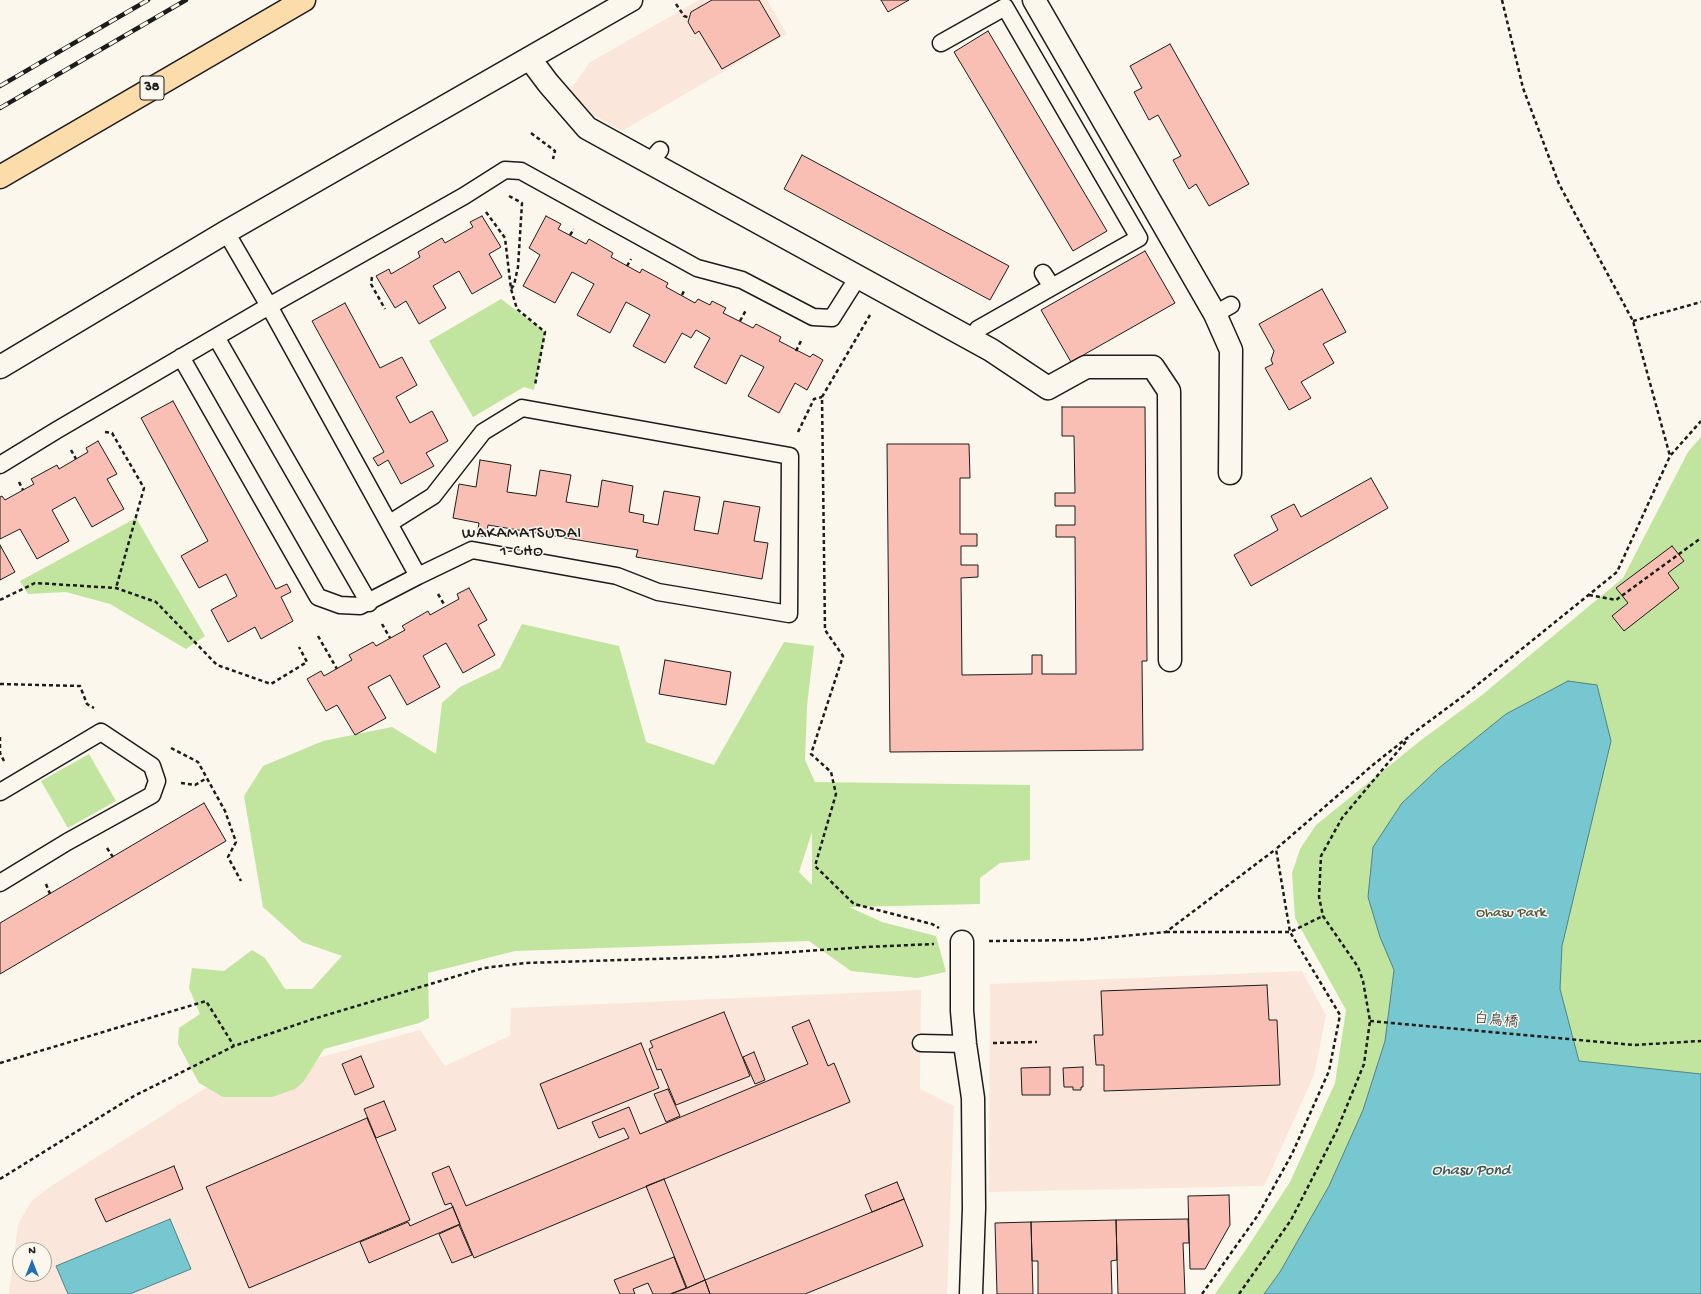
<!DOCTYPE html>
<meta charset="utf-8">
<style>
body{margin:0}
#map{position:relative;width:1701px;height:1294px;overflow:hidden;background:#fbf7ec;font-family:"Gochi Hand",sans-serif}
canvas{display:block}
.north{position:absolute;left:12px;top:1242px;width:40px;height:40px;box-sizing:border-box;background:#fbf7ec;border:1px solid #a29f99;border-radius:50%;rotate:0deg;font-size:11px;font-weight:700;line-height:16px;text-align:center;color:#1c1c1c}
.north::after{content:'';display:block;margin:auto;width:14px;height:18px;background:#1f6fb2;clip-path:polygon(50% 0,100% 100%,50% 72%,0 100%)}
</style>
<div id="map">
<canvas width="1701" height="1294"></canvas>
<div class="north">N</div>
</div>
<script>
const c = document.querySelector('canvas').getContext('2d');
c.lineJoin = 'round';
function fill(path, color) {
  c.fillStyle = color;
  c.fill(path, 'evenodd');
}
function poly(rows) {
  const path = new Path2D();
  for (const r of rows) {
    path.moveTo(r[0], r[1]);
    for (let i = 2; i < r.length; i += 2) path.lineTo(r[i], r[i + 1]);
  }
  return path;
}
function trace(path, color, width, dash) {
  c.strokeStyle = color;
  c.lineWidth = width;
  c.lineCap = dash ? 'butt' : 'round';
  c.setLineDash(dash || []);
  c.stroke(path);
}
function write(font, color, halo, rows, align = 'center') {
  c.font = font + ' "Gochi Hand","Klee One",sans-serif';
  c.lineWidth = 3;
  c.setLineDash([]);
  c.textBaseline = 'middle';
  c.strokeStyle = halo;
  c.fillStyle = color;
  for (const [text, x, y, turn = 0] of rows) {
    c.save();
    c.translate(x, y);
    c.rotate((+turn || 0) * Math.PI / 180);
    c.textAlign = isNaN(turn) ? turn : align;
    if (halo) c.strokeText(text, 0, 0);
    c.fillText(text, 0, 0);
    c.restore();
  }
}
fill(poly([
 [699,0,767,0,787,34,622,131,593,115,570,91,589,63],
 [1302,971,1326,1015,1314,1075,1264,1186,989,1192,990,984],
 [921,990,920,1089,954,1106,947,1294,9,1294,18,1224,31,1202,48,1188,204,1089,420,1030,445,1066,510,1036,511,1008],
 [20,1250,44,1250,44,1274,20,1274]
]), '#fbe6db');
fill(poly([
 [501,299,545,332,534,390,524,387,473,417,429,341],
 [1701,437,1701,1294,1215,1294,1245,1251,1290,1182,1335,1083,1346,1010,1295,918,1292,873,1300,849,1316,825,1420,741,1482,695,1623,578,1688,452],
 [136,518,205,636,186,649,110,604,66,592,28,594,20,581],
 [522,624,619,646,646,742,714,765,784,642,814,646,807,706,805,760,815,782,1030,785,1030,860,1000,863,980,878,980,904,849,907,882,922,936,936,946,972,917,978,851,971,809,941,515,951,428,973,429,1018,419,1023,324,1049,304,1081,295,1089,272,1097,223,1097,199,1083,178,1044,179,1028,200,1014,189,988,192,968,224,971,252,950,265,958,285,989,312,989,342,956,302,942,263,907,244,796,263,766,323,741,392,727,436,754,442,703,460,687,500,668],
 [812,832,812,884,811,884,799,872],
 [89,754,116,801,68,828,41,781]
]), '#c1e49e');
const water = poly([
 [1568,681,1597,685,1611,741,1562,946,1560,989,1579,1061,1701,1074,1701,1294,1264,1294,1280,1272,1329,1186,1363,1110,1385,1041,1394,970,1380,937,1368,897,1373,847,1402,803,1439,768,1506,714,1568,681],
 [170,1219,191,1269,130,1294,68,1294,56,1266,170,1219]
]);
fill(water, '#76c7cf');
trace(water, '#528387', 1);
const building = poly([
 [712,0,759,0,780,36,722,69,699,31,695,34,688,22,691,12,712,0],
 [881,0,909,0,888,12,881,0],
 [988,31,1107,231,1073,251,954,52,988,31],
 [1170,44,1249,184,1209,206,1196,184,1189,189,1173,160,1181,156,1158,115,1149,120,1134,92,1142,88,1130,66,1170,44],
 [802,155,1009,266,990,300,784,189,802,155],
 [482,216,501,247,489,254,502,277,472,294,459,271,433,286,446,308,419,324,406,301,395,308,376,276,389,269,391,274,420,257,418,252,442,238,445,243,473,227,470,222,482,216],
 [546,216,561,224,558,229,586,244,589,239,613,253,611,257,640,273,642,269,668,283,666,287,695,303,698,299,710,305,712,301,726,308,723,313,753,328,756,324,781,337,779,341,810,357,813,354,823,360,807,390,795,383,779,413,748,396,764,367,741,355,726,384,694,367,710,338,696,330,691,338,682,333,665,363,633,346,650,315,626,302,610,333,577,315,594,284,572,272,555,303,523,286,540,255,529,248,546,216],
 [1145,251,1175,303,1071,362,1041,310,1145,251],
 [1322,289,1346,332,1323,344,1334,363,1301,382,1311,398,1289,410,1265,368,1273,364,1271,360,1274,351,1259,324,1322,289],
 [345,303,380,368,402,357,417,385,396,397,410,423,432,411,448,441,426,453,434,466,401,484,388,460,378,466,373,458,384,452,312,321,345,303],
 [173,401,276,589,287,584,291,592,281,597,293,621,261,639,255,627,228,642,211,610,237,596,226,574,199,588,181,556,208,541,141,418,173,401],
 [1062,407,1145,407,1147,661,1142,661,1143,750,890,752,887,444,969,444,970,478,960,478,960,534,977,534,977,546,961,546,961,565,978,565,978,577,961,578,962,675,1032,674,1032,655,1042,655,1042,674,1076,674,1075,537,1056,537,1056,525,1075,525,1075,506,1055,506,1055,493,1075,493,1074,436,1062,436,1062,407],
 [98,441,117,474,107,479,124,509,92,527,75,497,52,510,69,541,37,559,20,529,0,539,0,497,2,496,5,500,23,490,34,484,31,479,57,465,59,469,76,459,88,452,86,448,98,441],
 [480,460,511,465,507,492,536,496,540,470,571,475,566,502,598,507,602,480,633,486,629,512,644,515,643,522,658,525,664,491,700,497,694,530,718,534,724,501,760,507,754,541,768,543,762,579,636,557,638,550,488,525,486,537,477,535,479,523,453,518,459,484,476,487,480,460],
 [1371,478,1388,508,1251,586,1234,555,1278,530,1271,516,1294,504,1301,517,1371,478],
 [0,545,15,572,0,580,0,545],
 [1672,546,1684,561,1668,573,1679,588,1624,631,1612,616,1628,603,1616,588,1672,546],
 [469,588,487,620,478,625,495,655,463,673,446,643,423,656,440,687,407,705,390,675,368,687,386,718,355,735,337,705,326,711,307,679,321,671,324,676,352,660,349,655,373,642,376,646,405,630,402,626,428,611,430,615,459,599,457,594,469,588],
 [665,660,731,672,726,705,659,694,665,660],
 [204,803,226,841,0,974,0,923,204,803],
 [1267,985,1269,1020,1277,1020,1280,1085,1104,1091,1104,1065,1096,1065,1094,1035,1103,1035,1101,991,1267,985],
 [724,1012,750,1076,676,1105,661,1069,657,1070,649,1049,653,1047,650,1041,724,1012],
 [809,1020,828,1066,834,1063,850,1102,474,1258,451,1203,445,1205,432,1173,449,1166,466,1206,629,1138,624,1128,599,1138,592,1122,629,1107,640,1134,808,1064,792,1027,809,1020],
 [641,1043,659,1088,558,1129,540,1084,641,1043],
 [754,1052,765,1080,755,1084,743,1057,754,1052],
 [361,1056,374,1087,355,1095,342,1064,361,1056],
 [1050,1067,1050,1095,1022,1095,1021,1068,1050,1067],
 [1083,1067,1083,1087,1081,1087,1081,1090,1073,1090,1073,1087,1064,1087,1063,1068,1083,1067],
 [668,1089,680,1116,666,1122,654,1094,668,1089],
 [384,1101,396,1130,376,1138,364,1109,384,1101],
 [367,1118,410,1220,249,1288,206,1187,367,1118],
 [174,1166,183,1189,106,1222,95,1199,174,1166],
 [664,1179,705,1280,687,1288,646,1186,664,1179],
 [897,1182,904,1199,872,1212,865,1195,897,1182],
 [1229,1195,1230,1225,1205,1269,1190,1269,1188,1196,1229,1195],
 [904,1199,923,1246,805,1294,710,1294,705,1280,904,1199],
 [453,1207,460,1224,369,1263,360,1242,408,1222,410,1226,453,1207],
 [1188,1219,1189,1243,1183,1243,1185,1294,1118,1294,1116,1220,1188,1219],
 [1116,1220,1117,1260,1111,1261,1112,1294,1038,1294,1038,1261,1032,1261,1031,1222,1116,1220],
 [1031,1222,1033,1294,997,1294,995,1223,1031,1222],
 [459,1225,472,1255,452,1263,439,1234,459,1225],
 [674,1257,686,1288,670,1294,653,1294,648,1283,633,1289,635,1294,620,1294,614,1280,674,1257],
 [705,1280,710,1294,671,1294,687,1288,705,1280]
]);
fill(building, '#fabfb4');
trace(building, '#1c1c1c', 1);
const lane = poly([
 [941,43,1005,7,1139,238,1052,287,1043,273],
 [649,163,660,150],
 [1215,314,1231,305],
 [216,337,369,603],
 [970,339,978,329,1052,287],
 [181,357,318,597,340,605,360,606,418,576,269,306,464,196,505,170,521,171,697,268,742,280,813,317,832,318,858,277],
 [0,465,57,430,269,306,226,232],
 [390,523,433,496,483,432,522,408,790,456,789,614,658,592,617,576,472,550,418,576],
 [0,792,101,732,152,766,157,781,152,795,67,842,0,883],
 [921,1043,965,1044]
]);
const street = poly([
 [1034,0,1215,314,1231,350,1230,473],
 [530,59,548,83,587,128,991,350,1048,388,1086,367,1153,367,1169,391,1170,660],
 [962,942,962,1011,965,1044,973,1098,974,1208,971,1294]
]);
const secondary = poly([
 [0,367,226,232,631,0]
]);
const primary = poly([
 [0,177,304,0]
]);
trace(lane, '#1c1c1c', 19);
trace(street, '#1c1c1c', 25);
trace(secondary, '#1c1c1c', 25);
trace(primary, '#1c1c1c', 25);
trace(poly([
 [1502,0,1523,88,1559,184,1633,321,1670,456],
 [676,4,684,16,690,18],
 [531,133,555,151,553,159],
 [509,196,522,203,518,267,514,285,511,289],
 [486,212,505,238,511,289,517,309,545,332,535,385],
 [570,235,574,229],
 [627,266,631,259],
 [372,277,371,284,385,309],
 [682,295,685,289],
 [870,315,822,397,825,630,843,656,811,754,831,772,836,794,815,866,854,904,932,924,939,928],
 [740,321,746,310],
 [1633,321,1701,302],
 [796,351,802,339],
 [105,432,112,433,144,488,116,588],
 [798,432,814,399,822,397],
 [71,450,76,459],
 [19,482,23,490],
 [438,594,445,606],
 [1589,595,1616,600,1701,538],
 [0,600,35,583,116,588,156,602,217,665,271,684,307,662,299,647],
 [382,624,390,638],
 [318,636,337,669],
 [0,684,80,686,87,704,94,708],
 [0,737,0,753,4,761],
 [171,748,198,762,225,811,236,842,228,857,241,881],
 [181,783,195,785,207,778],
 [107,848,113,857],
 [46,884,50,894],
 [1166,932,1290,932,1323,916],
 [989,941,1081,940,1166,932,1276,849],
 [1370,1021,1634,1045,1701,1041],
 [993,1043,1037,1042],
 [0,1063,206,1001,234,1046],
 [0,1179,134,1096,234,1046,313,1019,484,968,525,963,717,957,866,947,934,944],
 [1202,1294,1258,1215,1292,1154,1329,1071,1340,1015,1290,932,1276,849,1374,764,1412,734,1466,694,1617,572,1670,456,1701,421],
 [1239,1294,1291,1220,1337,1130,1364,1064,1370,1021,1363,981,1358,967,1323,916,1319,897,1321,856,1342,818,1408,739]
]), '#1c1c1c', 2.5, [4, 3]);
trace(lane, '#fbf7ec', 16);
trace(street, '#fbf7ec', 22);
trace(secondary, '#fbf7ec', 22);
trace(primary, '#fddcac', 22);
const rail = poly([
 [0,86,148,0],
 [0,108,186,0]
]);
trace(rail, '#1c1c1c', 4.5);
trace(rail, '#fbf7ec', 3, [9]);
for (const [x, y, w] of [
 [152,88,24]
]) {
  const box = new Path2D();
  box.roundRect(x - w / 2, y - 12, w, 24, 3);
  c.fillStyle = '#fbf7ec';
  c.fill(box);
  trace(box, '#1c1c1c', 1);
}
write('bold 14px', '#1c1c1c', null, [
 ["38",152,88]
]);
write('15px', '#4e5843', '#fbf7ec', [
 ["Ohasu Park",1511,914]
]);
write('15px', '#1c1c1c', '#fbf7ec', [
 ["白鳥橋",1496,1022,6]
]);
c.letterSpacing = '1px';
write('16px', '#1c1c1c', '#fbf7ec', [
 ["WAKAMATSUDAI",522,535],
 ["1-CHO",522,553]
]);
c.letterSpacing = '0px';
write('italic 16px', '#3c585b', '#fbf7ec', [
 ["Ohasu Pond",1471,1172]
]);
</script>
